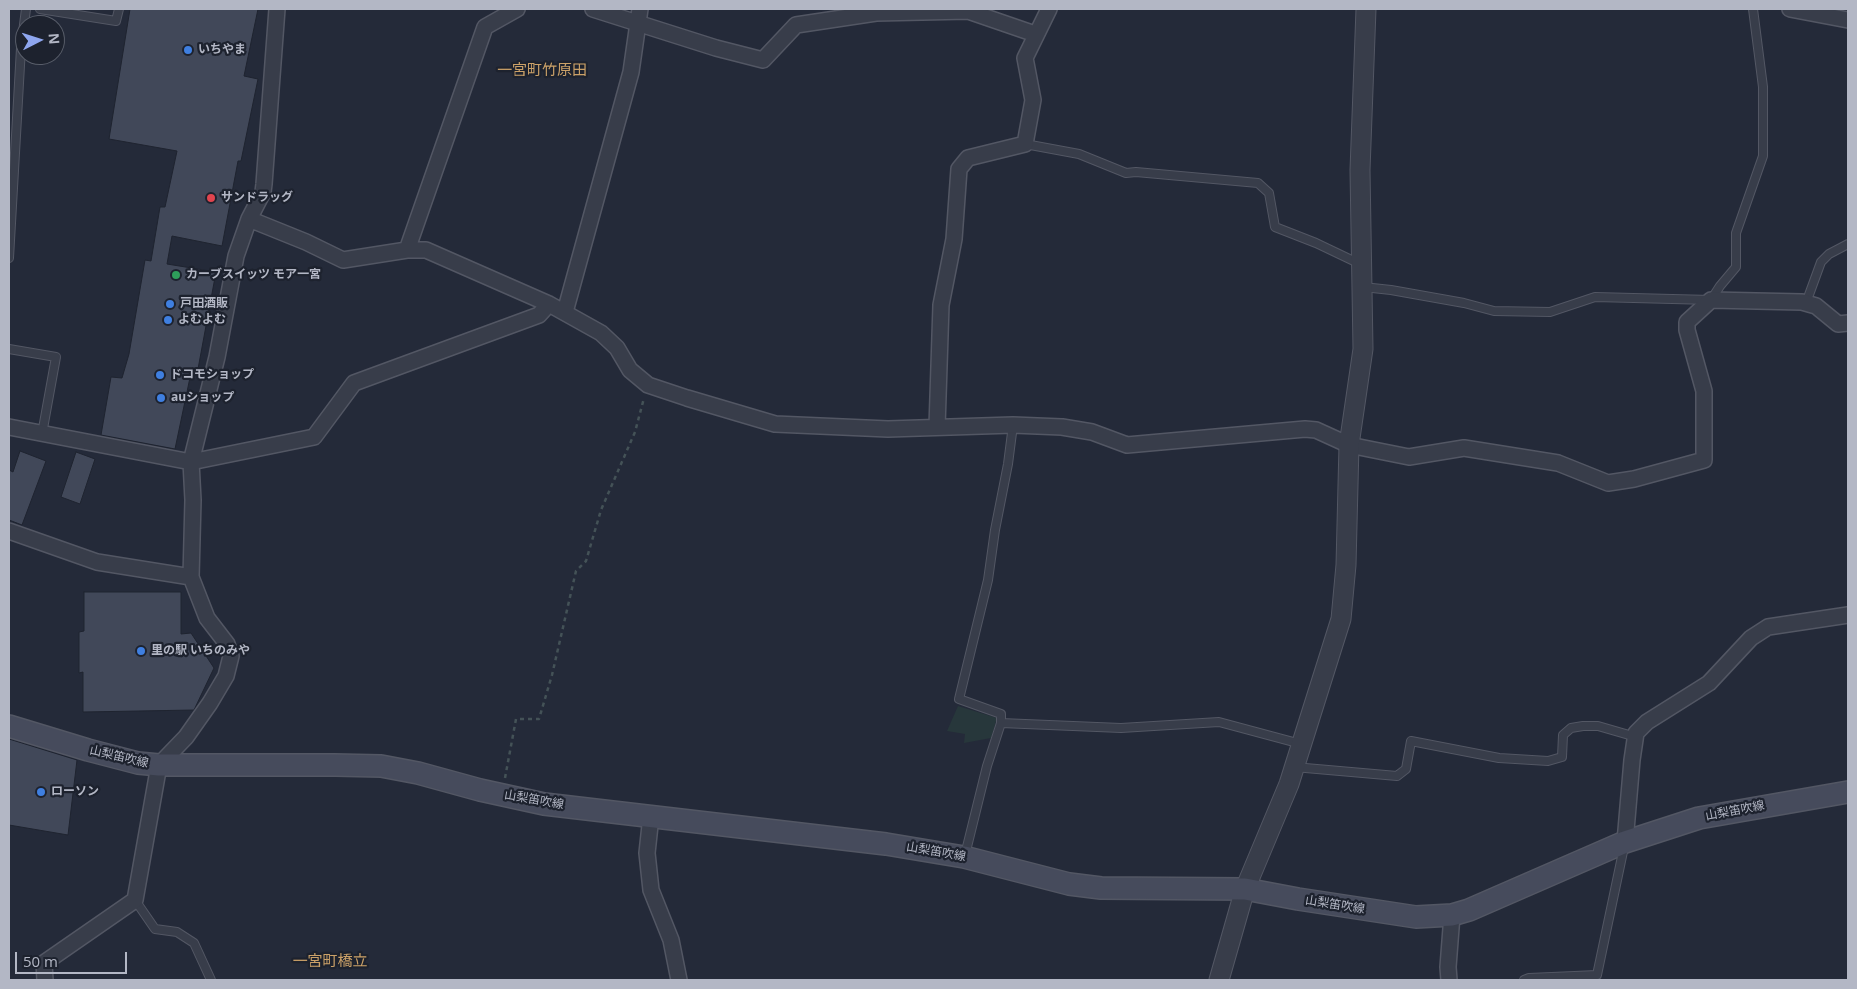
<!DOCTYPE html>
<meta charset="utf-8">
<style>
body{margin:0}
#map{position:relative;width:1857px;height:989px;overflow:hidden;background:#242a39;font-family:"Open Sans",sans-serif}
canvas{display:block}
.frame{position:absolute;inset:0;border:10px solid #b3b7c5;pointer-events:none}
.north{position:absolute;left:15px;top:15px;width:50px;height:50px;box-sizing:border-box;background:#1d222e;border:1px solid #595e6a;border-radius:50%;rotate:85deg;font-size:14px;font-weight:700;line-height:20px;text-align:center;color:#b3b7c5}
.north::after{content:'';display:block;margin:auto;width:18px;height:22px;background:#8ea6ef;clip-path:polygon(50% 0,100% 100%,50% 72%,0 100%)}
.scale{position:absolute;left:15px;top:952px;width:112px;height:22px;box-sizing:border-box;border:2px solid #b3b7c5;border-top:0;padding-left:6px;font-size:15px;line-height:18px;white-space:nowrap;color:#b3b7c5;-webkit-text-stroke:4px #1d222e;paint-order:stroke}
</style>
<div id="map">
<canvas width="1857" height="989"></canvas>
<div class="frame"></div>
<div class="north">N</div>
<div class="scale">50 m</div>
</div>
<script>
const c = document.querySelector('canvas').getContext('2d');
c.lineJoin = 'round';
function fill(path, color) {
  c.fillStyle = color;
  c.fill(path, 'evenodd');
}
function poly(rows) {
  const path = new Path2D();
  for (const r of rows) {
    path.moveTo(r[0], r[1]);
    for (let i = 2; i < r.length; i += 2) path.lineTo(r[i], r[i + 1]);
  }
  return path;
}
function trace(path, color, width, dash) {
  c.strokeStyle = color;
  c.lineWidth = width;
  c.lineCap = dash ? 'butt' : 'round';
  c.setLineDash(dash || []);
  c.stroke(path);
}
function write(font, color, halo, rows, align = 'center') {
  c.font = font + ' "Open Sans","Noto Sans JP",sans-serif';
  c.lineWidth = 4.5;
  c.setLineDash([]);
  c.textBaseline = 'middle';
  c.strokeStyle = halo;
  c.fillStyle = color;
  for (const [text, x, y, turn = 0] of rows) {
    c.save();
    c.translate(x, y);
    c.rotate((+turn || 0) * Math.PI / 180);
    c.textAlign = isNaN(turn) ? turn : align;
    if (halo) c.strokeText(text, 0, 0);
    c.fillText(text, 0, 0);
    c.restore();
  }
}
fill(poly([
 [958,706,997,718,991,738,964,743,965,734,947,731]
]), '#27373b');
const building = poly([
 [130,9,258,9,244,76,258,79,241,161,238,161,222,246,172,236,167,264,216,272,198,369,192,368,175,449,101,435,111,377,122,378,129,354,145,260,151,261,160,207,165,207,177,151,109,139,130,9],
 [20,451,46,461,22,525,9,520,9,470,13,472,20,451],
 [76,452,95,459,80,504,61,497,76,452],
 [84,592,181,592,181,634,191,633,214,668,194,710,83,712,83,672,79,673,79,632,84,631,84,592],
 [9,739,77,760,68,835,9,825,9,739]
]);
fill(building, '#414859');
trace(building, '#1f2430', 1);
const service = poly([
 [40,9,116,21,119,9],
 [1025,144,1079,154,1126,173,1136,172,1258,183,1269,193,1275,227,1316,243,1360,264],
 [9,258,21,48,26,9],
 [1363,287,1391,290,1464,303,1494,311,1550,312,1595,297,1711,300,1720,286,1736,267,1736,233,1763,156,1763,87,1753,9],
 [1806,303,1821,262,1829,254,1848,244],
 [9,349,56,357,42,434],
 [1001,723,1121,728,1219,722,1301,744],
 [1294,767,1397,776,1406,769,1411,741,1499,758,1548,761,1562,757,1563,735,1571,728,1583,726,1598,726,1636,737],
 [965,855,987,766,1001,723,1001,714,959,699,988,580,995,530,1008,464,1013,425],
 [135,900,155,929,177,932,194,943,211,980],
 [1524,980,1529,978,1597,975,1624,847]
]);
const minor = poly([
 [593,9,716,48,763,60,796,25,876,13,968,11,1035,34],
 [1790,9,1848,20],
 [249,219,306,242,343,260,407,250,426,250,549,304,601,333,617,348,630,370,648,385,687,398,775,424,888,429,1013,425,1062,427,1092,432,1127,445,1305,429,1316,430,1349,445,1409,457,1464,448,1558,463,1608,483,1634,479,1704,460,1704,391,1687,330,1687,322,1711,300,1802,302,1816,306,1838,324,1848,323],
 [407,250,485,27,517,9],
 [565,312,631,72,640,9],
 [9,427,191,462,314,437,354,383,539,315,549,304],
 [937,427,941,305,954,239,959,169,968,158,1025,144,1033,100,1025,58,1049,9],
 [9,531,97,562,191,577],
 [651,816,647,853,651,890,671,940,679,980],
 [1625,842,1632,760,1636,733,1647,722,1709,683,1751,638,1768,627,1848,615],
 [45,980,44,963,135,900,159,765,186,737,210,703,226,676,231,656,227,644,207,618,191,577,193,500,191,462,217,357,236,256,249,219,263,192,264,184,277,9],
 [1449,980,1448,967,1452,915]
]);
const tertiary = poly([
 [1219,980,1245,889,1289,784,1341,619,1346,565,1349,445,1363,349,1360,170,1366,9]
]);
const secondary = poly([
 [9,726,88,750,138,763,159,765,335,765,381,766,418,773,480,790,544,804,886,844,964,857,1069,884,1101,888,1245,889,1298,899,1416,917,1452,915,1469,910,1625,842,1699,818,1848,792]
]);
trace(service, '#535764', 10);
trace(minor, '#535764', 18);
trace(tertiary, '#535764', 21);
trace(secondary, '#535764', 24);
trace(poly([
 [505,778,516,719,539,719,552,675,576,571,586,561,601,510,635,432,644,398]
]), '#445257', 2.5, [4, 4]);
trace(service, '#383d4a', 8);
trace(minor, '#383d4a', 15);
trace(tertiary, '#383d4a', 19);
trace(secondary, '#464b5c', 21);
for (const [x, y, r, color] of [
 [188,50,5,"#3f7fe0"],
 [211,198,5,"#e0444e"],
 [176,275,5,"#2e9e5b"],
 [170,304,5,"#3f7fe0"],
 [168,320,5,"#3f7fe0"],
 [160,375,5,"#3f7fe0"],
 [161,398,5,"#3f7fe0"],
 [141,651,5,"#3f7fe0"],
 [41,792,5,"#3f7fe0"]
]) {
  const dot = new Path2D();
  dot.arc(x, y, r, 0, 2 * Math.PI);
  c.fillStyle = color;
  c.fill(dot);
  trace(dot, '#1d222e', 2);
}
write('bold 12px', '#b3b7c5', '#1d222e', [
 ["いちやま",198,50],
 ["サンドラッグ",221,198],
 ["カーブスイッツ モア一宮",186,275],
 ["戸田酒販",180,304],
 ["よむよむ",178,320],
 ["ドコモショップ",170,375],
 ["auショップ",171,398],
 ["里の駅 いちのみや",151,651],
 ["ローソン",51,792]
], 'left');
write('12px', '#b3b7c5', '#1d222e', [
 ["山梨笛吹線",119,757,13],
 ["山梨笛吹線",534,800,10],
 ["山梨笛吹線",1735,811,-11],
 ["山梨笛吹線",936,852,10],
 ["山梨笛吹線",1335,905,9]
]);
write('15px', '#cba168', '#1d222e', [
 ["一宮町竹原田",542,71],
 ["一宮町橋立",330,962]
]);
</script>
